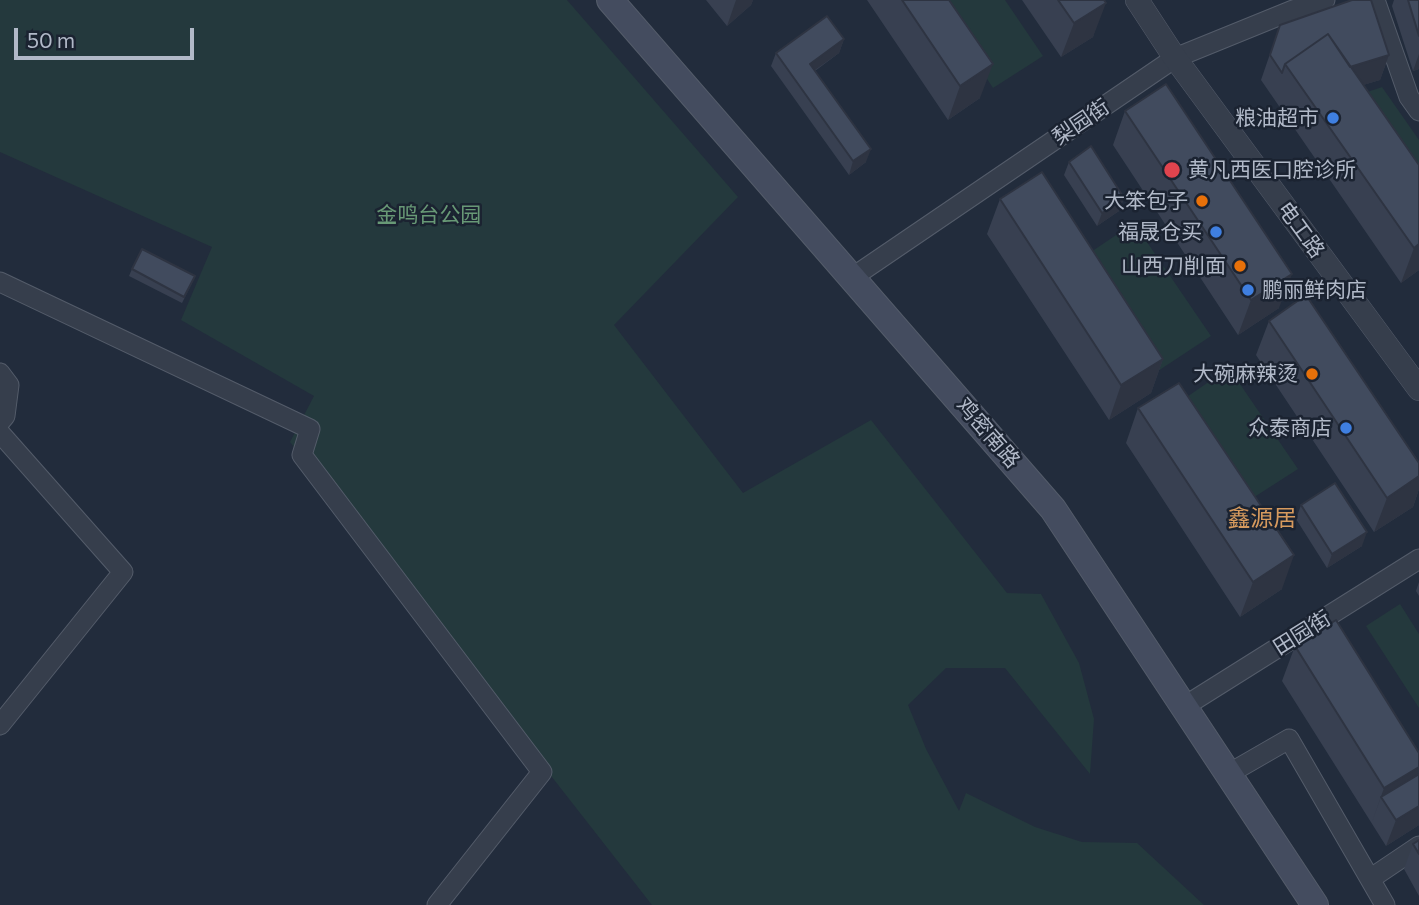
<!DOCTYPE html>
<meta charset="utf-8">
<style>
body{margin:0}
#map{position:relative;width:1419px;height:905px;overflow:hidden;background:#222c3c;font-family:Commissioner,sans-serif}
canvas{display:block}
.scale{position:absolute;left:14px;top:28px;width:180px;height:32px;box-sizing:border-box;border:4px solid #b1b9c8;border-top:0;padding-left:9px;font-size:21px;line-height:24px;white-space:nowrap;color:#b1b9c8;-webkit-text-stroke:5px #1b2331;paint-order:stroke}
</style>
<div id="map">
<canvas width="1419" height="905"></canvas>
<div class="scale">50 m</div>
</div>
<script>
const c = document.querySelector('canvas').getContext('2d');
c.lineJoin = 'round';
function fill(path, color) {
  c.fillStyle = color;
  c.fill(path, 'evenodd');
}
function poly(rows) {
  const path = new Path2D();
  for (const r of rows) {
    path.moveTo(r[0], r[1]);
    for (let i = 2; i < r.length; i += 2) path.lineTo(r[i], r[i + 1]);
  }
  return path;
}
function trace(path, color, width, dash) {
  c.strokeStyle = color;
  c.lineWidth = width;
  c.lineCap = dash ? 'butt' : 'round';
  c.setLineDash(dash || []);
  c.stroke(path);
}
function write(font, color, halo, rows, align = 'center') {
  c.font = font + ' Commissioner,"Noto Sans SC",sans-serif';
  c.lineWidth = 5;
  c.setLineDash([]);
  c.textBaseline = 'middle';
  c.strokeStyle = halo;
  c.fillStyle = color;
  for (const [text, x, y, turn = 0] of rows) {
    c.save();
    c.translate(x, y);
    c.rotate((+turn || 0) * Math.PI / 180);
    c.textAlign = isNaN(turn) ? turn : align;
    if (halo) c.strokeText(text, 0, 0);
    c.fillText(text, 0, 0);
    c.restore();
  }
}
fill(poly([
 [0,0,567,0,738,197,614,325,743,493,871,420,1007,593,1041,594,1079,663,1094,719,1090,774,1005,668,946,668,908,705,926,749,959,811,966,793,1035,827,1082,842,1137,843,1204,905,652,905,290,442,314,396,181,320,212,247,0,152],
 [935,0,1005,0,1043,56,993,88],
 [1382,87,1419,140,1419,206,1344,100],
 [1134,223,1211,336,1158,371,1082,258],
 [1229,368,1298,469,1245,503,1181,401],
 [1400,604,1419,634,1419,708,1366,626]
]), '#24393d');
const minor = poly([
 [1375,0,1409,97,1419,111],
 [853,277,1175,58,1293,10,1325,0],
 [0,282,310,429,302,455,542,772,437,905],
 [0,373,9,385,5,416,0,422],
 [0,433,123,572,0,725],
 [1185,706,1419,559],
 [1230,773,1289,739,1385,905],
 [1370,879,1419,846]
]);
const tertiary = poly([
 [1137,0,1175,58,1419,389]
]);
const secondary = poly([
 [610,0,1053,509,1315,905]
]);
trace(minor, '#545c6a', 21);
trace(tertiary, '#545c6a', 24);
trace(secondary, '#545c6a', 28);
trace(minor, '#363e4c', 19);
trace(tertiary, '#363e4c', 23);
trace(secondary, '#444c5f', 26);
fill(poly([
 [706,0,753,0,751,5,727,26],
 [867,0,949,0,980,98,948,120],
 [1022,0,1104,0,1093,37,1061,57],
 [1394,0,1419,0,1419,69,1413,71,1392,6],
 [1280,25,1389,55,1380,80,1363,85,1419,165,1419,270,1401,283,1261,80],
 [844,39,839,53,815,71,866,162,849,175,771,66,776,53],
 [1125,111,1279,308,1238,335,1113,145],
 [1069,162,1124,198,1119,211,1097,226,1064,175],
 [1000,199,1163,359,1151,393,1109,420,987,234],
 [132,269,192,283,182,303,129,276],
 [1269,321,1419,463,1419,489,1413,507,1374,532,1256,355],
 [1138,408,1282,589,1240,617,1126,443],
 [1301,505,1362,546,1327,568,1296,519],
 [1419,582,1419,596,1416,591],
 [1295,646,1419,753,1419,825,1386,846,1282,681],
 [1419,840,1419,896,1404,869,1413,844]
]), '#384051');
fill(poly([
 [736,0,753,0,751,5,727,26],
 [1106,3,1093,37,1061,57,1074,23],
 [844,39,839,53,805,77,810,64],
 [1419,54,1419,69,1413,71],
 [1389,55,1380,80,1333,94,1342,69],
 [993,64,980,98,948,120,960,86],
 [871,149,866,162,849,175,853,161],
 [1124,198,1119,211,1097,226,1102,213],
 [1419,244,1419,270,1401,283,1414,248],
 [1292,274,1279,308,1238,335,1251,300],
 [1163,359,1151,393,1109,420,1121,385],
 [1419,476,1419,489,1413,507,1374,532,1387,498],
 [1367,532,1362,546,1327,568,1332,554],
 [1294,555,1282,589,1240,617,1253,582],
 [1419,767,1419,780,1381,797,1372,822,1384,788],
 [1419,806,1419,825,1386,846,1396,820]
]), '#2e3442');
const building = poly([
 [902,0,949,0,993,64,960,86,902,0],
 [1058,0,1104,0,1106,3,1074,23,1058,0],
 [1352,0,1371,0,1389,55,1350,67,1328,34,1285,64,1282,73,1270,55,1280,25,1352,0],
 [1408,0,1419,0,1419,36,1408,0],
 [827,16,844,39,810,64,871,149,853,161,776,53,827,16],
 [1328,34,1419,165,1419,244,1414,248,1285,64,1328,34],
 [1166,84,1292,274,1251,300,1125,111,1166,84],
 [1091,146,1124,198,1102,213,1069,162,1091,146],
 [1042,172,1163,359,1121,385,1000,199,1042,172],
 [142,249,195,276,184,297,132,269,142,249],
 [1306,295,1419,463,1419,476,1387,498,1269,321,1306,295],
 [1179,383,1294,555,1253,582,1138,408,1179,383],
 [1335,483,1367,532,1332,554,1301,505,1335,483],
 [1336,620,1419,753,1419,767,1384,788,1295,646,1336,620],
 [1419,774,1419,806,1396,820,1381,797,1419,774],
 [1419,840,1419,854,1413,844,1419,840]
]);
fill(building, '#414b5e');
trace(building, '#2e3442', 2);
for (const [x, y, r, color] of [
 [1333,118,7,"#3f7fe0"],
 [1172,170,9,"#e0444e"],
 [1202,201,7,"#e8710a"],
 [1216,232,7,"#3f7fe0"],
 [1240,266,7,"#e8710a"],
 [1248,290,7,"#3f7fe0"],
 [1312,374,7,"#e8710a"],
 [1346,428,7,"#3f7fe0"]
]) {
  const dot = new Path2D();
  dot.arc(x, y, r, 0, 2 * Math.PI);
  c.fillStyle = color;
  c.fill(dot);
  trace(dot, '#1b2331', 2.5);
}
write('21px', '#b1b9c8', '#1b2331', [
 ["粮油超市",1319,118],
 ["黄凡西医口腔诊所",1188,170,"left"],
 ["大笨包子",1188,201],
 ["福晟仓买",1202,232],
 ["山西刀削面",1226,266],
 ["鹏丽鲜肉店",1262,290,"left"],
 ["大碗麻辣烫",1298,374],
 ["众泰商店",1332,428]
], 'right');
write('21px', '#b1b9c8', '#1b2331', [
 ["梨园街",1081,122,-34],
 ["电工路",1301,230,54],
 ["鸡密南路",988,433,49],
 ["田园街",1302,633,-32]
]);
write('21px', '#689976', '#1b2331', [
 ["金鸣台公园",429,215]
]);
write('23px', '#d69a5e', '#1b2331', [
 ["鑫源居",1262,518]
]);
</script>
